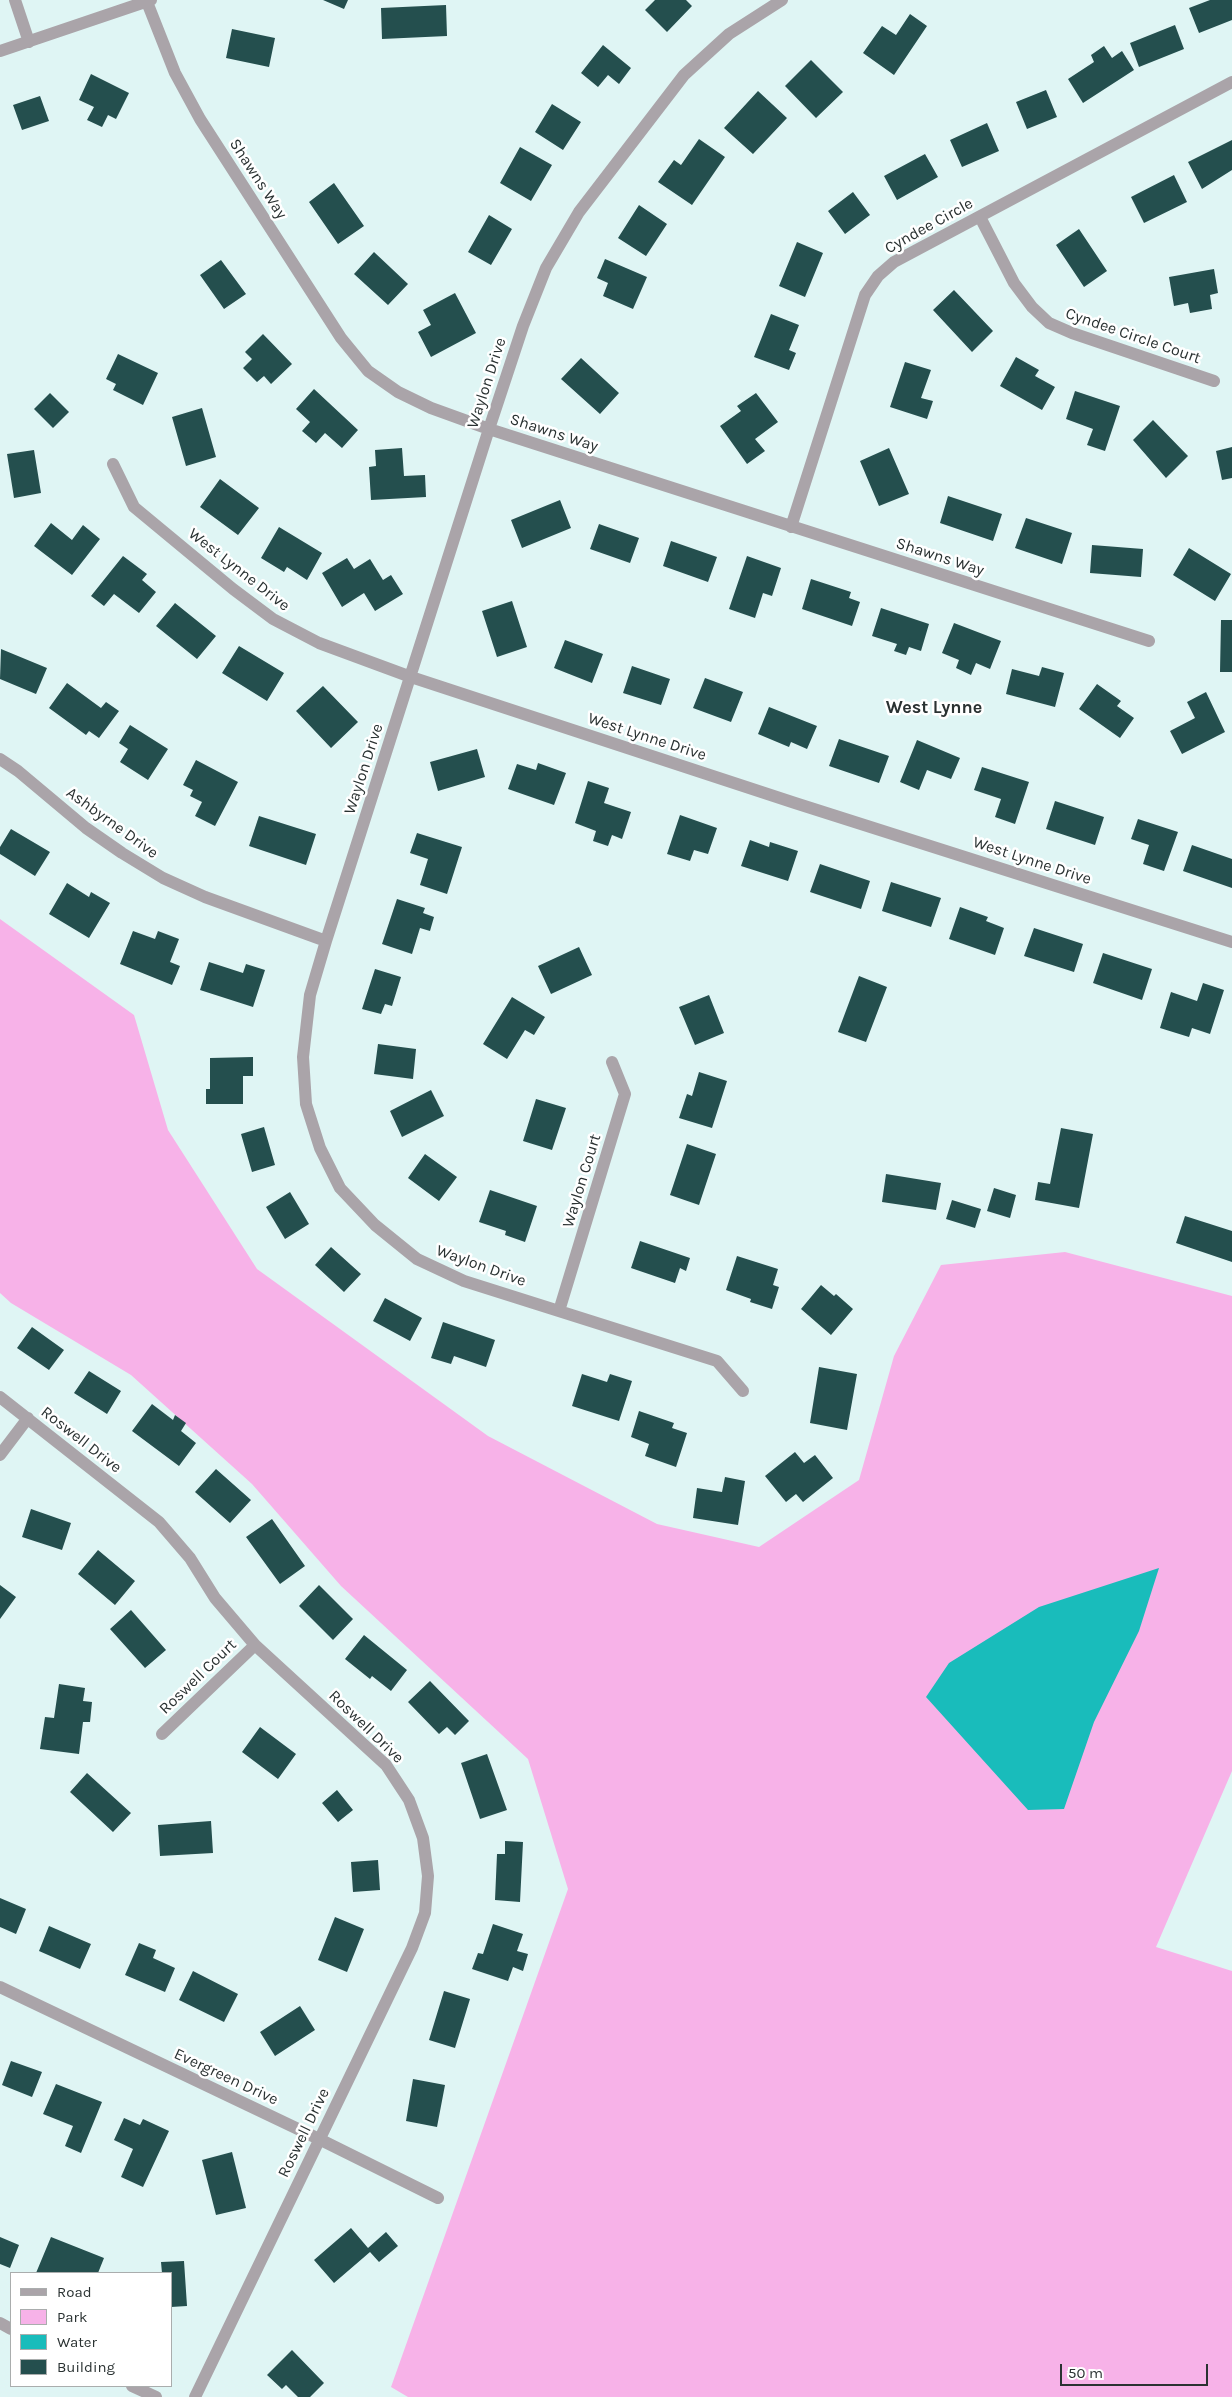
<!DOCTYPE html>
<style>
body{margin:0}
#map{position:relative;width:1232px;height:2397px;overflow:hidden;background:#dff5f4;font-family:Karla,sans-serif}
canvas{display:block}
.legend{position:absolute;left:10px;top:2272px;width:162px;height:115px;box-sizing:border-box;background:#fff;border:1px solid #aaadad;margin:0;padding:6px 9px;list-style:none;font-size:15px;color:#2a3232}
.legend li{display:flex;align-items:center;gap:10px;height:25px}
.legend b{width:25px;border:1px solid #aaadad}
.scale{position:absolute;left:1060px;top:2364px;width:148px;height:22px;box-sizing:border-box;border:2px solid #2a3232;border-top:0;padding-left:6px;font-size:15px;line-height:18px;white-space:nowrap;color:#2a3232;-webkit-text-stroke:4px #fff;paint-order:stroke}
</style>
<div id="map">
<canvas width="1232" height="2397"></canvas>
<ul class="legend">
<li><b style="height:6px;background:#aaa4a9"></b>Road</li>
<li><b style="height:14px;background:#f7b2e8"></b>Park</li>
<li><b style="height:14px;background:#19bcbb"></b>Water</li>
<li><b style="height:14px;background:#244f4e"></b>Building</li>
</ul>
<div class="scale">50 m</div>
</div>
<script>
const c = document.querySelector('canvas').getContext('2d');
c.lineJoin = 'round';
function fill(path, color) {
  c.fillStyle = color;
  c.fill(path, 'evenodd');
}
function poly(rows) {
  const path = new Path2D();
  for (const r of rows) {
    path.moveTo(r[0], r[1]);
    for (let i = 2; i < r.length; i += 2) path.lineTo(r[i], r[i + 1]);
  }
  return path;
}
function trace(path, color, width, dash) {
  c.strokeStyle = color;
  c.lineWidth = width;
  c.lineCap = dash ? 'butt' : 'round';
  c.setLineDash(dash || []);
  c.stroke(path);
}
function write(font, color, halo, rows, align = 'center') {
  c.font = font + ' Karla,sans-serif';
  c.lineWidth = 5;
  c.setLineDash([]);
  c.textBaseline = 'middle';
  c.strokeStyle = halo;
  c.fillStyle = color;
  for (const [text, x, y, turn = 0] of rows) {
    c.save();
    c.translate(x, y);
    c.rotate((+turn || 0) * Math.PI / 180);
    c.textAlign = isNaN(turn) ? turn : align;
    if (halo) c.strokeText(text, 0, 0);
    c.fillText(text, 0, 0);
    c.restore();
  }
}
fill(poly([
 [0,919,134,1015,168,1130,257,1269,488,1436,657,1524,759,1547,859,1480,894,1356,941,1265,1065,1252,1232,1296,1232,1771,1156,1947,1232,1971,1232,2397,408,2397,391,2387,568,1889,528,1759,341,1586,252,1484,131,1375,11,1303,0,1293]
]), '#f7b2e8');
fill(poly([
 [1159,1568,1139,1631,1094,1722,1064,1809,1028,1810,926,1697,949,1663,1039,1607]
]), '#19bcbb');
fill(poly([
 [323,0,348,0,344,9],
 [655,0,686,0,692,6,667,32,645,10],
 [1210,0,1232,0,1232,20,1199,33,1189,8],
 [446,5,447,36,382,39,381,8],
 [910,14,927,26,894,75,863,53,882,26,896,35],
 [1175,25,1184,49,1139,67,1130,43],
 [232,29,275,38,269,67,226,58],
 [603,45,631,68,619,84,608,75,598,87,581,73],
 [1104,46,1112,58,1122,51,1134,70,1083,103,1068,79,1094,62,1091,55],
 [811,60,843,92,816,118,785,86],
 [91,74,129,93,116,119,108,115,102,127,87,120,94,107,79,100],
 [1046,90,1057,117,1027,129,1016,102],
 [758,91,787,118,753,154,724,128],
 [40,96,49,121,22,130,13,105],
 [552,104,581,122,563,150,535,132],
 [987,123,999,151,962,167,950,140],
 [699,139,725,157,692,205,658,182,674,160,681,165],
 [1232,140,1232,170,1202,189,1188,162],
 [520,147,552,165,531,201,500,183],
 [925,154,938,177,897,200,884,176],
 [1174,175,1187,202,1144,223,1131,197],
 [334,183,364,226,338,244,309,202],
 [853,192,870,215,845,234,828,211],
 [639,205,667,224,646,256,618,238],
 [489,215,512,229,491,265,468,252],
 [1079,229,1107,271,1084,287,1056,245],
 [797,242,823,253,805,297,779,286],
 [374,252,408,284,388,305,354,274],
 [605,259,647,277,633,309,603,296,608,283,597,278],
 [221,260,246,294,224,309,200,275],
 [1214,269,1218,293,1210,295,1212,309,1190,313,1188,303,1174,306,1169,277],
 [954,290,993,331,972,352,933,310],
 [455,293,476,333,431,357,418,332,431,325,423,310],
 [771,314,799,325,789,350,796,353,789,370,754,357],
 [263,334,292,364,271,384,264,376,257,382,243,368,252,359,245,352],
 [118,354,158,373,143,405,113,390,116,384,106,379],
 [1016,357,1039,370,1035,376,1055,387,1042,410,1000,386],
 [581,358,619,393,600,414,561,379],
 [905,362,931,370,921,398,933,401,927,419,890,407],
 [314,389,358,430,342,448,325,433,316,443,302,431,310,422,296,409],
 [1075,391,1120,406,1105,451,1087,445,1093,429,1066,419],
 [50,393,69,412,53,428,34,409],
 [756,393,778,422,755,439,765,451,747,464,720,426,741,411,737,406],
 [202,408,216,457,186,466,172,417],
 [1153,420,1188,456,1166,478,1133,440],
 [1232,447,1232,478,1222,480,1216,451],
 [402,448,404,476,425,475,426,497,371,500,369,467,376,466,375,450],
 [889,448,909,494,879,506,860,461],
 [34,450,41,493,14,498,7,454],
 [220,479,259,508,238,535,200,507],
 [948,496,1002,514,993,541,940,523],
 [560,500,571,528,522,548,511,520],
 [1026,518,1072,533,1062,564,1015,548],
 [51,523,72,540,83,525,100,539,72,575,34,546],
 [599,524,639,538,630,563,590,549],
 [279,527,322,553,307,580,287,567,284,572,261,558],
 [671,541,717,557,708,582,663,566],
 [1092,545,1143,549,1141,577,1090,573],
 [1189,548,1231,574,1215,601,1173,575],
 [123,556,147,574,142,580,156,592,139,613,114,594,104,606,91,596],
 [747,556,781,568,772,596,763,593,755,618,729,609],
 [347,558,354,569,370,559,383,580,391,575,403,594,375,611,364,593,342,607,322,573],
 [811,579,851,592,849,598,860,602,852,626,802,609],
 [512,601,527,647,497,657,482,611],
 [175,603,216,636,197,659,156,626],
 [881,608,929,624,921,651,909,647,906,655,894,651,897,644,872,636],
 [1221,620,1232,620,1232,672,1220,672],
 [954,623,1001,641,990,669,976,663,971,675,956,668,959,660,942,653],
 [565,640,603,654,592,683,554,668],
 [239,646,284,673,267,701,222,673],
 [1,649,47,668,36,694,0,679],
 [632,666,670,679,661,705,623,693],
 [1042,667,1064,673,1055,707,1006,694,1012,669,1039,676],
 [705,678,743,692,731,722,693,708],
 [67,683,101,708,106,702,119,711,99,738,89,731,86,735,49,708],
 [1097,684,1121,701,1117,706,1134,718,1120,738,1079,709],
 [323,686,358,722,331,748,296,711],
 [1206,692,1225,732,1182,754,1170,731,1195,718,1187,702],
 [769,707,817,726,807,749,791,742,789,747,758,734],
 [130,725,168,749,148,780,120,762,128,749,119,743],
 [839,739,889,756,879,783,829,766],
 [917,740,960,758,951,779,927,770,919,790,900,782],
 [477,749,485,777,438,791,430,762],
 [196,760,238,782,215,826,195,816,202,802,190,796,193,790,183,785],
 [538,763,566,773,554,805,508,789,517,764,536,770],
 [982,767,1029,782,1015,824,995,817,1001,799,974,790],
 [588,781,609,788,604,803,631,812,622,839,612,835,608,846,593,841,596,831,575,823],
 [1055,801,1104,817,1095,845,1046,829],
 [680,815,717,828,708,854,694,850,690,861,667,854],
 [259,816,316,834,306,865,249,846],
 [1138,819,1178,832,1164,871,1143,864,1149,845,1131,839],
 [11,829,50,852,35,876,0,854,0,847],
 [417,833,462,847,447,894,420,885,428,859,410,853],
 [750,840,769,847,770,842,798,851,788,881,741,866],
 [1192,845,1232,859,1232,888,1183,871],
 [820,864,870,881,861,909,810,892],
 [891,882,941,898,931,927,882,911],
 [67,883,89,897,91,892,110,903,89,938,49,914],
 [397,899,425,908,423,913,434,917,430,931,420,928,412,954,382,944],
 [960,907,988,917,986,921,1004,928,995,955,949,939],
 [1034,928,1083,944,1074,972,1024,956],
 [133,931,155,939,158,931,179,939,170,962,180,966,172,985,120,964],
 [579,947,592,975,551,994,538,966],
 [1103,953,1152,969,1142,1000,1093,983],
 [209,962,243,973,246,964,265,970,253,1007,200,990],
 [375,969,401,977,392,1006,385,1004,381,1014,362,1009],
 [859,976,887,987,866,1042,838,1032],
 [1203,983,1224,990,1210,1034,1192,1028,1189,1037,1160,1028,1171,992,1197,1001],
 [709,995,724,1033,695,1045,679,1007],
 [512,997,545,1017,534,1035,525,1030,507,1059,483,1044],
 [378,1044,416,1049,413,1079,374,1074],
 [253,1057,253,1076,243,1076,243,1104,206,1104,206,1089,210,1089,210,1058],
 [699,1072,727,1081,712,1128,679,1118,687,1094,692,1096],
 [431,1090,444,1116,402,1137,390,1111],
 [536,1099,566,1108,552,1150,523,1141],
 [264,1127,275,1165,252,1172,241,1134],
 [1061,1128,1093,1134,1079,1208,1035,1200,1038,1182,1050,1184],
 [687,1144,716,1154,699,1205,670,1195],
 [425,1154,457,1177,439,1201,408,1178],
 [886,1174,941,1183,936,1210,882,1202],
 [994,1188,1016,1195,1010,1218,987,1211],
 [490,1190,537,1206,525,1242,505,1235,506,1231,479,1222],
 [290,1192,309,1224,285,1239,266,1207],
 [952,1200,981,1209,975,1228,946,1219],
 [1185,1216,1232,1231,1232,1262,1176,1243],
 [640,1241,690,1258,686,1271,680,1268,675,1283,631,1268],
 [331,1247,361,1274,344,1292,315,1265],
 [737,1256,778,1269,773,1285,779,1287,772,1309,750,1302,751,1299,726,1290],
 [821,1285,834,1296,836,1294,853,1309,831,1335,801,1309],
 [385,1298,422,1318,410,1341,373,1321],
 [443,1322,495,1340,486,1367,454,1356,451,1364,431,1358],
 [32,1327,64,1350,49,1370,17,1348],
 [819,1367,857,1374,847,1430,810,1423],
 [89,1371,121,1391,107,1414,74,1393],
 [582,1374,607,1382,610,1374,632,1381,619,1421,572,1406],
 [152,1404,173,1420,175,1415,186,1423,181,1431,196,1443,179,1466,132,1431],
 [639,1411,674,1423,672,1428,687,1433,676,1467,645,1456,649,1444,631,1437],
 [795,1452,804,1463,815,1455,833,1478,803,1502,796,1494,786,1502,765,1476],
 [216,1469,251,1500,230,1523,195,1492],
 [725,1477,745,1481,738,1525,693,1518,697,1488,722,1492],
 [31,1509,71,1523,62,1550,22,1537],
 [272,1519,305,1566,280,1584,246,1537],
 [98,1550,135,1581,115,1605,78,1574],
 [0,1585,16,1597,0,1619],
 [319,1585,353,1619,333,1640,299,1606],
 [131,1610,166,1650,145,1668,110,1629],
 [364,1635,407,1670,391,1691,372,1676,370,1679,345,1659],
 [430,1681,469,1721,455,1735,447,1727,439,1734,408,1702],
 [59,1684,85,1688,83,1701,92,1702,90,1722,83,1722,79,1754,40,1749,45,1717,54,1718],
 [260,1727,296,1754,278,1779,242,1752],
 [487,1754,507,1810,480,1819,461,1763],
 [87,1773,131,1813,113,1832,70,1792],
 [337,1790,353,1810,338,1822,322,1803],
 [211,1821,213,1853,160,1856,158,1825],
 [505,1841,523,1842,520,1902,495,1900,497,1854,505,1854],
 [378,1860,380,1890,353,1892,351,1862],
 [0,1898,26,1909,16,1934,0,1927],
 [335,1917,364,1929,347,1972,318,1960],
 [493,1924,523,1934,517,1951,528,1954,523,1971,513,1967,508,1981,472,1969,478,1953,483,1954],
 [49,1926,91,1944,80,1969,39,1951],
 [139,1943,156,1950,153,1958,175,1968,165,1992,125,1975],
 [193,1971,238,1994,224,2022,179,2000],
 [444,1991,470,1999,455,2048,429,2040],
 [300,2006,315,2030,275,2056,260,2032],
 [11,2061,42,2072,32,2097,2,2085],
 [413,2079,445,2085,437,2127,406,2121],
 [56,2084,102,2102,81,2153,65,2146,73,2126,43,2114],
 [124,2118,140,2125,143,2119,169,2131,143,2187,121,2177,133,2149,114,2140],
 [232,2152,246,2208,216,2215,202,2160],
 [351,2228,368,2248,386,2232,398,2246,379,2262,370,2252,334,2283,314,2260],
 [0,2237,19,2245,10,2268,0,2264],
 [51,2237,104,2258,98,2273,36,2273],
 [184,2261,187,2306,171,2307,171,2273,162,2273,161,2262],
 [292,2350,324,2383,310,2397,298,2397,286,2385,282,2389,267,2375]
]), '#244f4e');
trace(poly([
 [15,0,29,42],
 [147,2,175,73,200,119,341,338,368,371,398,392,431,408,489,429,1149,641],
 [0,51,151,0],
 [980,217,1014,283,1032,307,1049,323,1072,333,1214,381],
 [113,464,134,507,233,589,273,619,319,643,411,677,795,803,1232,942],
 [791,527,865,295,878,276,894,262,1232,82],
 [0,759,18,771,86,828,122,853,163,878,205,897,326,941],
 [559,1311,625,1094,612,1062],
 [743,1391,717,1361,464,1281,417,1259,375,1225,340,1188,320,1148,306,1104,303,1057,310,995,326,941,489,429,523,326,546,268,579,212,684,75,729,34,782,0],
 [0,1397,159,1522,190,1558,215,1598,255,1645,386,1765,409,1800,423,1838,428,1876,425,1913,412,1948,195,2397],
 [0,1455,28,1418],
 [162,1734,255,1645],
 [0,1987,319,2139,438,2198],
 [0,2323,11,2329],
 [132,2386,156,2397]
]), '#aaa4a9', 12);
write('16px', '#2a3232', '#fff', [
 ["Shawns Way",258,179,57],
 ["Cyndee Circle",929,226,-29],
 ["Cyndee Circle Court",1133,336,19],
 ["Waylon Drive",487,383,-72],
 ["Shawns Way",554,433,18],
 ["Shawns Way",940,557,18],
 ["West Lynne Drive",239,570,38],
 ["West Lynne Drive",647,737,18],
 ["Waylon Drive",364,769,-72],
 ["Ashbyrne Drive",112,823,36],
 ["West Lynne Drive",1032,861,18],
 ["Waylon Court",582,1181,-73],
 ["Waylon Drive",481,1266,20],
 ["Roswell Drive",81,1440,38],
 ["Roswell Court",198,1677,-44],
 ["Roswell Drive",366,1727,44],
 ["Evergreen Drive",226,2077,25],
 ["Roswell Drive",304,2133,-64]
]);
write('bold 18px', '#2a3232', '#fff', [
 ["West Lynne",934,708]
]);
</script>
